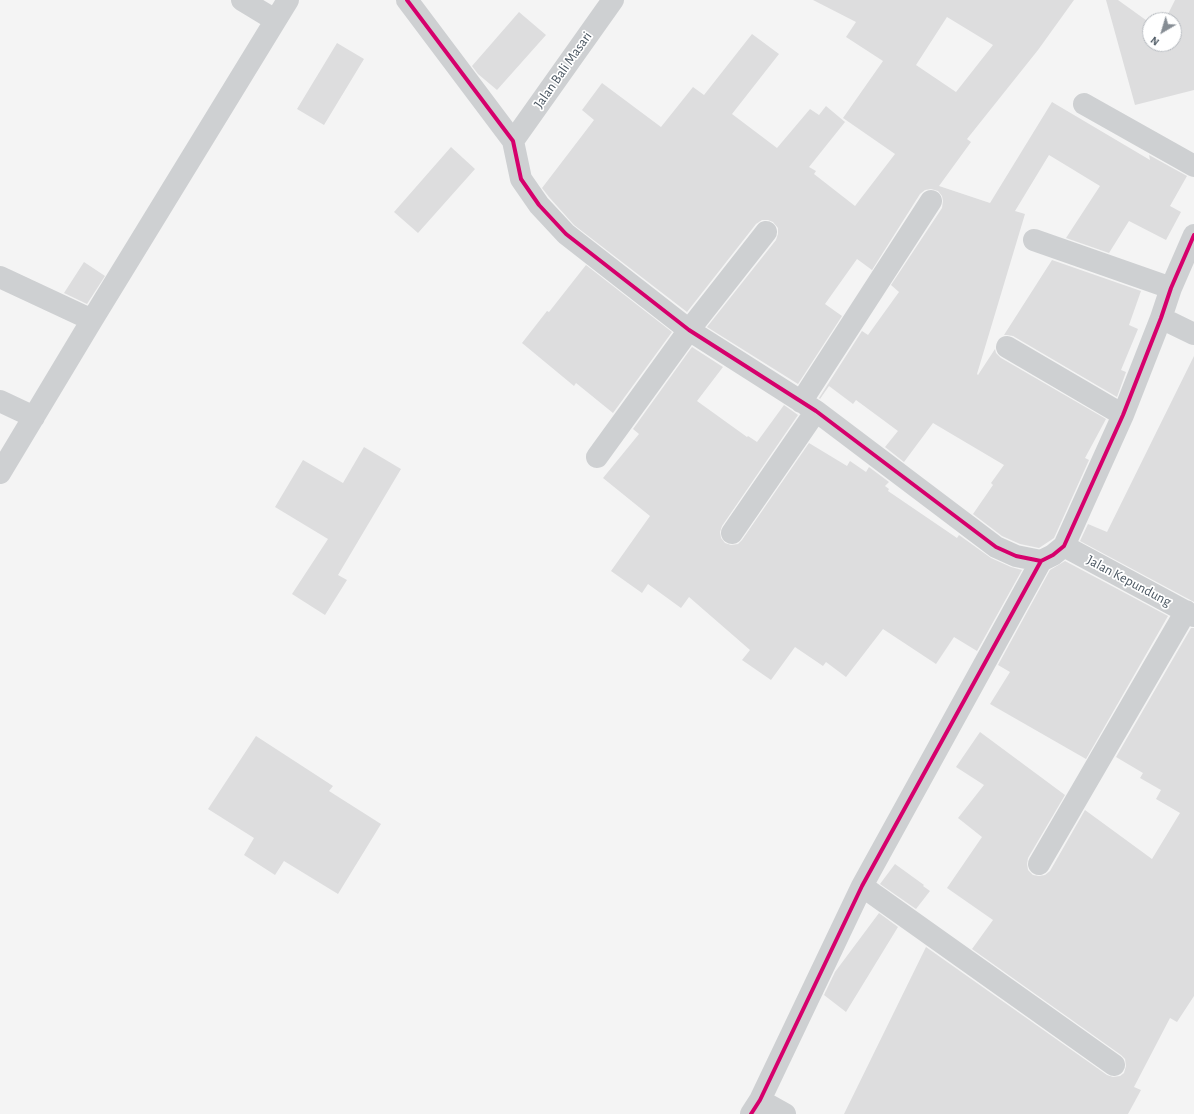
<!DOCTYPE html>
<style>
body{margin:0}
#map{position:relative;width:1194px;height:1114px;overflow:hidden;background:#f4f4f4;font-family:"Alegreya Sans",sans-serif}
canvas{display:block}
.north{position:absolute;left:1142px;top:12px;width:40px;height:40px;box-sizing:border-box;background:#fff;border:1px solid #b7bbc0;border-radius:50%;rotate:218deg;font-size:11px;font-weight:700;line-height:16px;text-align:center;color:#4a5661}
.north::after{content:'';display:block;margin:auto;width:14px;height:18px;background:#868d94;clip-path:polygon(50% 0,100% 100%,50% 72%,0 100%)}
</style>
<div id="map">
<canvas width="1194" height="1114"></canvas>
<div class="north">N</div>
</div>
<script>
const c = document.querySelector('canvas').getContext('2d');
c.lineJoin = 'round';
function fill(path, color) {
  c.fillStyle = color;
  c.fill(path, 'evenodd');
}
function poly(rows) {
  const path = new Path2D();
  for (const r of rows) {
    path.moveTo(r[0], r[1]);
    for (let i = 2; i < r.length; i += 2) path.lineTo(r[i], r[i + 1]);
  }
  return path;
}
function trace(path, color, width, dash) {
  c.strokeStyle = color;
  c.lineWidth = width;
  c.lineCap = dash ? 'butt' : 'round';
  c.setLineDash(dash || []);
  c.stroke(path);
}
function write(font, color, halo, rows, align = 'center') {
  c.font = font + ' "Alegreya Sans",sans-serif';
  c.lineWidth = 3.5;
  c.setLineDash([]);
  c.textBaseline = 'middle';
  c.strokeStyle = halo;
  c.fillStyle = color;
  for (const [text, x, y, turn = 0] of rows) {
    c.save();
    c.translate(x, y);
    c.rotate((+turn || 0) * Math.PI / 180);
    c.textAlign = isNaN(turn) ? turn : align;
    if (halo) c.strokeText(text, 0, 0);
    c.fillText(text, 0, 0);
    c.restore();
  }
}
fill(poly([
 [813,0,1074,0,1038,50,967,139,971,142,939,186,990,203,1052,102,1150,160,1149,155,1187,176,1170,206,1181,212,1166,240,1129,221,1109,253,1066,238,1100,186,1049,155,1015,211,1025,214,977,374,978,375,995,349,996,353,1001,358,1106,419,1085,458,1089,460,1054,538,1039,548,1020,544,1002,536,973,514,993,485,991,483,1004,465,933,423,904,462,885,447,898,431,856,400,853,404,829,386,820,399,819,398,862,331,868,335,899,292,891,285,942,208,943,201,942,196,938,191,931,189,925,190,920,194,872,270,857,259,825,304,842,316,798,384,707,327,776,240,778,234,778,228,773,222,768,220,762,220,756,224,687,312,574,225,549,197,542,188,594,120,582,110,602,83,661,127,693,87,704,95,752,34,779,54,732,114,777,148,810,109,819,115,826,106,845,122,809,167,816,171,814,174,855,206,895,154,843,118,883,61,846,37,856,22],
 [947,17,993,45,956,92,916,65],
 [1106,0,1118,0,1150,23,1150,44,1174,44,1174,20,1165,20,1175,0,1194,0,1194,90,1135,105],
 [519,12,546,35,497,90,478,74,472,66],
 [337,43,364,59,324,125,297,109],
 [451,147,475,169,418,233,394,212],
 [1052,260,1141,291,1129,325,1138,329,1121,370,1126,372,1117,397,1013,336,1007,335,1004,335],
 [84,262,105,276,87,304,64,293],
 [586,265,672,332,613,413,576,383,574,386,522,343,547,311,549,312],
 [692,347,723,367,697,401,747,437,748,436,757,442,784,405,798,415,722,526,720,532,721,538,725,543,731,545,738,544,742,540,809,443,847,466,850,461,866,472,869,467,889,482,885,486,889,489,888,491,957,538,959,535,991,558,1011,567,1022,570,977,651,954,637,936,664,883,629,846,677,826,662,823,666,795,647,771,680,742,660,750,650,689,597,681,608,648,584,642,593,611,571,650,516,603,478,639,434,633,429],
 [1194,356,1194,602,1080,541,1088,524,1107,532],
 [364,447,401,469,338,575,347,580,325,615,292,594,328,539,275,507,303,460,343,483],
 [1065,561,1168,616,1086,759,990,704,1010,672,998,665,1050,570],
 [1191,628,1194,628,1194,996,1177,1022,1170,1018,1134,1087,1141,1090,1128,1114,844,1114,926,947,1107,1075,1113,1077,1120,1076,1124,1073,1126,1066,1125,1059,1121,1055,972,949,993,920,947,888,982,837,958,818,984,785,956,767,980,732,1065,795,1028,858,1027,864,1028,870,1033,875,1039,876,1045,875,1050,871,1085,810,1152,859,1180,813,1156,799,1161,790,1140,778,1143,773,1116,757],
 [256,736,333,786,329,791,381,824,338,894,284,861,275,875,244,855,254,838,208,809],
 [895,864,924,885,923,886,930,891,916,909,880,884],
 [879,913,898,927,846,1012,824,995,835,972]
]), '#ddddde');
trace(poly([
 [242,0,275,20],
 [407,0,513,141,521,179,539,205,566,234,689,330,816,411,996,547,1016,556,1041,561,1053,555,1064,546,1123,415,1161,318,1171,288,1194,235],
 [1084,104,1194,166],
 [513,141,613,0],
 [1034,240,1171,288],
 [0,277,92,320],
 [1161,318,1194,334],
 [1007,347,1123,415],
 [0,401,34,417],
 [801,402,931,201],
 [597,457,689,330,766,232],
 [0,473,92,320,288,0],
 [732,533,816,411],
 [1064,546,1194,616],
 [1039,864,1186,611],
 [862,886,1114,1065],
 [760,1100,785,1114],
 [751,1114,760,1100,862,886,1041,561]
]), '#ced0d2', 22);
trace(poly([
 [407,0,513,141,521,179,539,205,566,234,689,330,816,411,996,547,1016,556,1041,561,1053,555,1064,546,1123,415,1161,318,1171,288,1194,235],
 [751,1114,760,1100,862,886,1041,561]
]), '#d6006c', 4);
write('14px', '#4a5661', '#fff', [
 ["Jalan Bali Masari",563,70,-55],
 ["Jalan Kepundung",1129,581,28]
]);
</script>
